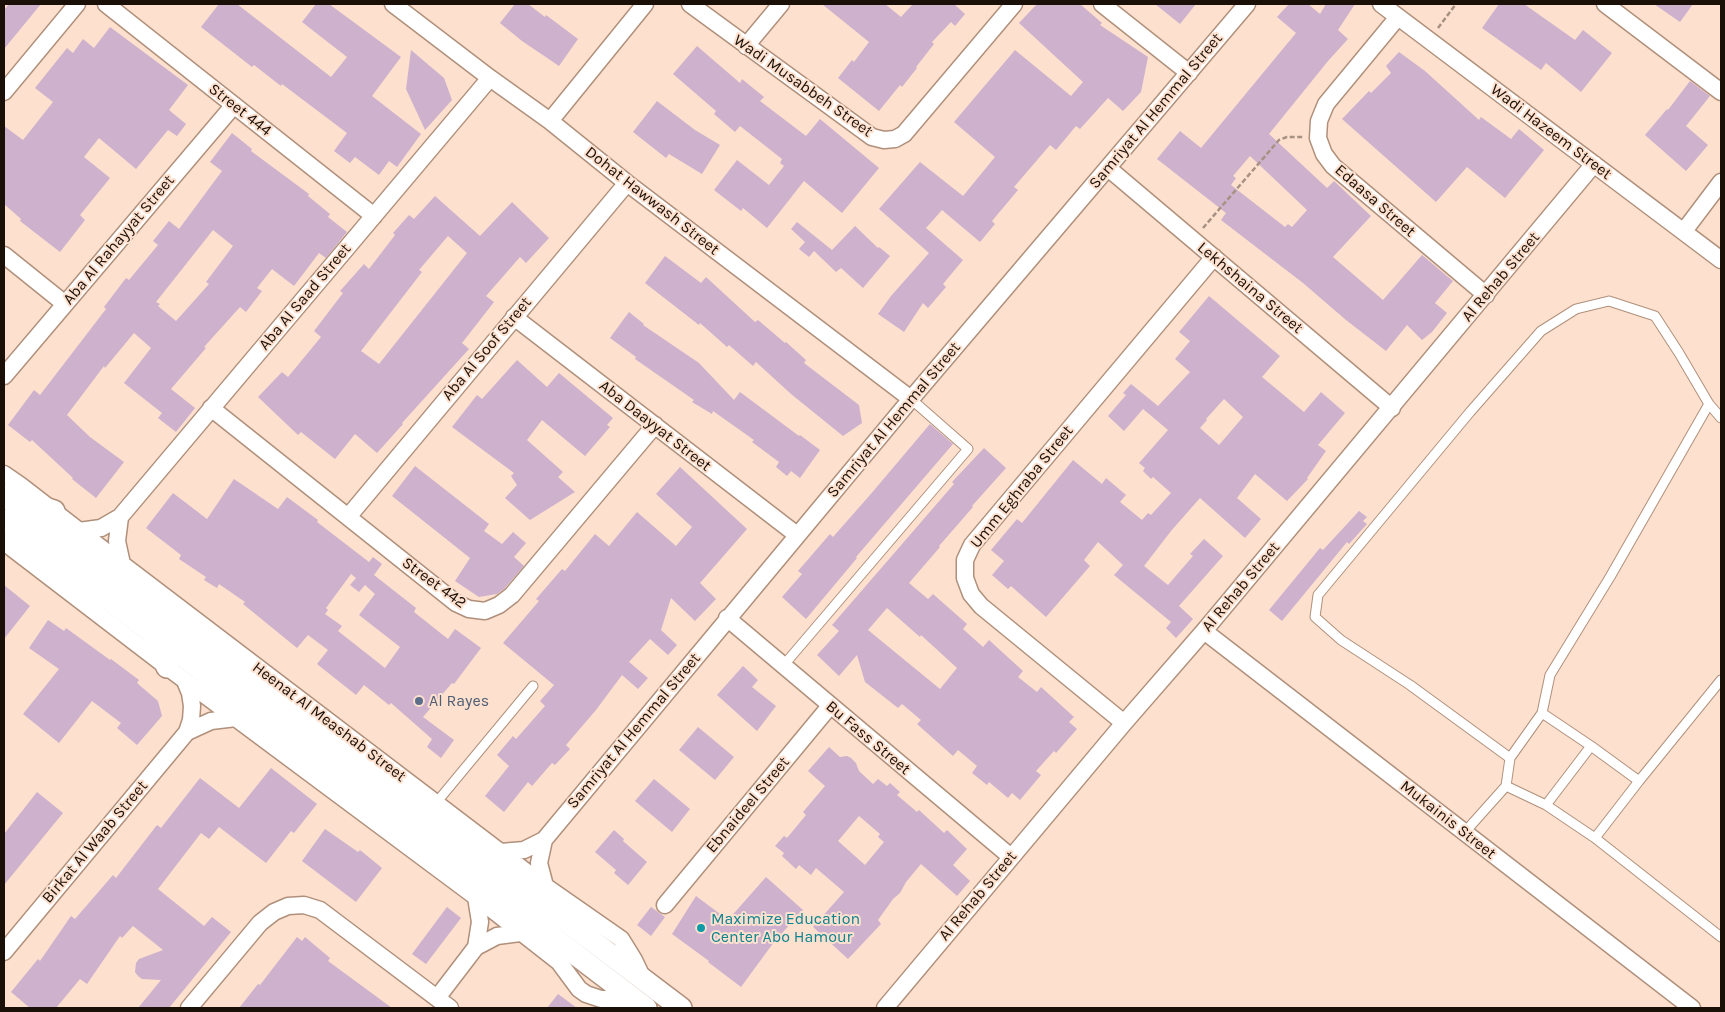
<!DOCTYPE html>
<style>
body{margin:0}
#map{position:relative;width:1725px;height:1012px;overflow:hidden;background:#fde0ce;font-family:Karla,sans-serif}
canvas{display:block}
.frame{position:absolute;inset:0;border:5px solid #1b1008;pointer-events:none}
</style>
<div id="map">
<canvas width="1725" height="1012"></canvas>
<div class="frame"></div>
</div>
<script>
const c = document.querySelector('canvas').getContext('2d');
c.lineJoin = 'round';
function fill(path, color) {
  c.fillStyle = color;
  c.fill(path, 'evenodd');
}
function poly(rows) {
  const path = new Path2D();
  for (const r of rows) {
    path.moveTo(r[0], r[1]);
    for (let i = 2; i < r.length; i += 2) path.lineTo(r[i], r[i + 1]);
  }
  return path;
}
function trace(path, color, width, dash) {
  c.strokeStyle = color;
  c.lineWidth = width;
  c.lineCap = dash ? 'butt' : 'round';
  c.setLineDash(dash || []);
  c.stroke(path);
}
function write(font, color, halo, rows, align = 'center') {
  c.font = font + ' Karla,sans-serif';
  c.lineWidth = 4;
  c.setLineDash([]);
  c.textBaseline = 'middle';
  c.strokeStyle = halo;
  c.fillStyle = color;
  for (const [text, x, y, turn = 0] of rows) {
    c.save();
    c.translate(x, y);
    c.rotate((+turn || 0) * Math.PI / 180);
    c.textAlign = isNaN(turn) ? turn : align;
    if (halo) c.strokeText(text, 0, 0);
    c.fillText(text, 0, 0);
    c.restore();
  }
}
fill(poly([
 [9,4,41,4,4,49,4,10],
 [219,4,237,4,331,77,347,57,302,22,316,4,329,4,401,57,372,96,421,134,397,167,389,161,379,175,355,157,350,163,334,151,347,133,282,84,281,86,254,65,252,67,201,27],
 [515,4,528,4,545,17,546,15,578,39,559,66,522,41,500,23],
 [822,4,885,4,901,17,913,4,954,4,965,14,955,26,951,22,932,42,934,44,916,67,917,68,902,87,900,85,879,111,838,78,852,60,854,62,869,42],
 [1037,4,1080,4,1102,23,1100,25,1148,57,1141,92,1123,111,1108,98,1080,129,1076,126,1056,150,1050,145,1014,187,1018,190,992,221,995,224,980,242,942,210,926,228,963,260,943,284,946,287,928,308,923,303,904,332,878,314,891,296,929,253,879,209,920,162,963,196,995,157,954,122,1015,50,1071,96,1083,82,1019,23],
 [1155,4,1196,4,1180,24],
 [1289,4,1308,4,1320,14,1326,4,1355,4,1338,30,1348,39,1328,61,1269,134,1327,188,1334,181,1371,216,1333,257,1383,300,1422,255,1453,281,1435,303,1447,313,1432,332,1422,340,1407,325,1386,351,1346,320,1303,283,1221,220,1226,213,1157,159,1180,131,1201,148,1296,33,1277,17],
 [1250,156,1307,210,1292,227,1288,224,1285,227,1231,185,1236,178,1233,176],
 [1499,4,1524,4,1575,40,1583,30,1612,53,1581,92,1546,63,1541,70,1482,28],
 [1654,4,1693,4,1680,22],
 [110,27,188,85,169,110,186,124,177,136,168,130,136,169,99,138,84,157,110,178,80,215,85,220,60,252,20,221,21,219,4,204,4,126,23,140,53,102,35,88,67,48,73,53,83,39,94,48],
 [697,46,740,83,742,79,764,97,760,101,806,136,820,119,879,168,842,213,804,181,767,228,743,208,741,211,714,190,737,160,769,185,784,166,780,163,782,159,740,126,735,132,714,114,716,111,673,74],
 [411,50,444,78,452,100,425,130,406,89],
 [1399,52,1425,71,1479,120,1481,117,1511,139,1519,129,1544,150,1505,198,1467,167,1436,202,1342,119,1369,91,1371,93,1391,73,1386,66],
 [1690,81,1710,96,1686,126,1708,145,1686,171,1645,135,1667,109,1668,110],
 [657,101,695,130,720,145,702,174,669,154,666,158,633,132],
 [232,133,252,149,251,151,309,194,308,196,330,214,328,217,347,232,326,258,319,253,294,286,272,269,257,288,262,291,246,312,240,307,204,347,206,348,171,389,195,408,176,432,158,418,162,413,124,383,151,348,134,333,105,368,104,366,67,415,90,437,124,462,96,498,72,479,73,478,32,440,30,442,8,425,34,390,40,395,106,309,104,307,126,278,129,280,158,245,153,241,169,221,179,229,222,171,210,162],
 [213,230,233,246,206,282,209,284,176,321,158,306,160,304,156,302],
 [435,196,480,236,512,202,549,238,526,263,520,257,486,296,494,302,462,343,469,349,402,423,403,424,377,453,355,434,335,459,301,432,298,435,258,397,282,372,288,377,321,337,314,331,343,293,340,291,364,264,369,269,395,235,393,233,409,215,414,219],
 [448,236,467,253,379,364,361,351,422,272,419,270],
 [797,222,832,250,855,226,878,248,879,247,890,256,863,288,841,268,836,272,814,251,809,257,799,249,805,242,791,229],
 [665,256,701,283,706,277,755,322,758,320,785,343,786,342,806,360,804,363,859,405,862,423,843,436,791,394,756,362,753,366,729,345,727,347,700,323,699,325,645,283],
 [1209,296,1280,356,1262,377,1304,412,1321,392,1345,413,1318,445,1326,451,1307,478,1308,479,1287,501,1255,474,1237,498,1261,519,1245,538,1200,498,1171,531,1144,566,1168,585,1193,556,1190,554,1204,539,1223,556,1179,606,1193,619,1176,638,1166,628,1171,622,1114,575,1123,565,1098,542,1084,560,1090,566,1046,617,1011,586,1008,589,992,575,1004,561,991,550,1017,519,1022,523,1073,460,1102,484,1106,478,1126,495,1120,502,1142,520,1148,513,1151,515,1171,493,1153,477,1151,479,1143,471,1145,468,1139,463,1168,430,1143,409,1124,431,1108,416,1126,395,1123,393,1131,384,1158,406,1190,372,1175,359,1190,341,1179,332],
 [1224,399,1243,417,1219,445,1200,428,1207,420,1206,419],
 [629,312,644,324,643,325,699,363,734,400,740,392,799,436,800,435,820,450,800,478,791,471,787,476,776,467,779,462,752,442,754,440,713,411,712,414,692,402,694,400,635,359,636,357,610,338],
 [517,360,547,387,559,373,613,418,607,425,610,427,585,456,542,420,527,440,563,472,558,477,575,492,530,520,505,498,517,485,511,476,514,473,452,427,477,395,482,399],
 [930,424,953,444,856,557,857,558,806,619,782,597,802,574,798,571,830,534,833,537,870,495],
 [984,448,1006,468,972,506,973,507,939,546,940,547,909,583,928,599,933,594,967,624,963,629,983,647,989,640,1023,671,1018,677,1037,692,1041,687,1074,717,1069,722,1077,729,1056,753,1054,751,1036,771,1041,775,1020,800,1012,793,1008,798,989,782,987,785,972,773,977,766,958,750,953,756,917,724,921,720,902,704,898,708,865,682,857,655,839,676,817,655,839,631,832,625,954,484,952,482],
 [887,608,920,637,921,635,957,668,940,689,868,630],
 [415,466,489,524,484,531,502,544,513,532,526,543,514,557,524,566,505,588,497,594,479,597,455,581,470,558,392,496],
 [680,467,747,529,700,583,716,599,695,621,671,598,661,630,677,645,668,655,650,639,629,662,648,678,638,689,622,675,596,710,566,745,570,749,555,765,552,763,532,786,528,782,504,812,485,796,509,766,497,755,513,736,516,739,545,706,540,701,554,685,503,643,539,601,536,599,562,569,565,571,595,534,609,546,637,512,676,546,692,527,656,494],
 [234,479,278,509,287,497,318,520,317,522,369,562,373,557,382,564,374,575,416,608,414,612,448,639,455,629,481,648,454,684,452,683,423,717,454,740,441,758,427,747,432,739,391,703,389,705,364,685,356,695,317,664,328,650,308,635,297,648,243,604,245,602,219,584,217,588,204,580,206,577,179,559,181,555,146,528,173,493,207,519],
 [351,574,356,578,350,585,359,592,365,585,375,594,359,615,400,647,385,668,338,631,342,626,325,614,328,610,326,608],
 [1359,511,1367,517,1363,521,1367,524,1349,544,1347,542,1282,621,1269,610,1320,548,1323,550],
 [4,585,30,606,4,639],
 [48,620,64,631,66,628,110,660,111,659,139,680,137,683,158,701,162,716,137,745,117,728,121,723,92,701,59,743,23,714,59,669,29,648],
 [743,666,758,680,752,687,776,706,757,731,717,695],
 [698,727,734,757,715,780,679,750],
 [829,747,840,757,847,756,851,758,856,763,859,771,873,784,878,779,887,786,890,783,900,792,897,795,917,812,919,810,944,833,947,830,967,849,953,865,970,881,957,896,921,864,906,882,900,893,893,899,878,920,881,924,848,959,813,927,844,892,816,868,811,875,799,865,796,869,782,856,784,853,775,846,784,836,787,838,806,815,803,812,825,786,808,771],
 [859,816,880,834,878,837,884,842,865,865,838,841],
 [271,768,317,804,294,833,291,831,266,863,219,827,209,839,201,833,158,889,204,926,212,917,231,932,169,1008,138,1008,161,980,142,979,138,976,135,972,136,963,139,959,163,950,133,926,122,938,120,936,87,984,80,979,56,1008,30,1008,11,992,38,959,40,961,71,916,75,919,113,875,116,878,157,825,161,828,200,778,239,808],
 [654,779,690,809,672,832,635,801],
 [37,792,63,813,4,885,4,834],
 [325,829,358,852,360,850,382,868,356,902,302,861],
 [614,830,624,839,623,841,647,862,628,885,614,873,616,870,595,852],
 [766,877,803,910,774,942,741,987,708,962,709,961,672,934,696,896,728,920],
 [447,907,461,918,426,964,412,954],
 [651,907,665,917,651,936,637,925],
 [297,937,302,941,305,937,330,958,328,961,392,1008,239,1008,258,984,260,985],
 [558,994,577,1008,547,1008]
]), '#cdb1cd');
const service = poly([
 [783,666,968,449,911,399],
 [1542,713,1591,746],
 [1510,758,1410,685,1341,640,1315,617,1318,595,1470,412,1541,331,1576,309,1609,301,1655,316,1679,353,1709,404],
 [1506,786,1546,805,1595,838,1721,937],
 [436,803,533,686],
 [1546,805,1591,746,1639,781],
 [1464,833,1506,786,1510,758,1542,713,1550,675,1610,577,1709,404,1721,418],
 [1595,838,1639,781,1721,680]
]);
const minor = poly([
 [106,4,374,216],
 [393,4,490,78,550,121,627,183,911,399],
 [690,4,872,137,884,140,895,139,904,134,1014,4],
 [1102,4,1189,73],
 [1381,4,1721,260],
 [1605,4,1721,92],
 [1398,17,1326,104,1319,121,1318,138,1324,154,1333,166,1486,295],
 [746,46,781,4],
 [4,92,77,4],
 [550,121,645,4],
 [1108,168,1392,408],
 [1684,231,1721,182],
 [4,255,65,304],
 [514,317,797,535],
 [4,376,234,105],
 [211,408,456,603,469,609,485,611,499,605,512,595,655,425],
 [4,474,20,485,122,564,545,886,621,939,634,960,643,979],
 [120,517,117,541,122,564],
 [348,517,627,183],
 [79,531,101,528,120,517,490,78],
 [4,542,167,667,476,897,559,962,579,989,586,994,601,999,632,999],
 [727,618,1011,857],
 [1204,631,1692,1008],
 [185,681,190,693,192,706,191,720,187,732],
 [1124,723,981,606,971,594,965,578,965,560,972,545,1214,257],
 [544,840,539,863,545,886],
 [501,852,524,850,544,840,911,399,1247,4],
 [476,897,480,922,476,947],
 [665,905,830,706],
 [4,952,187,732,211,721,236,718],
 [437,998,476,947,497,936,520,933],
 [189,1008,260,923,274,912,288,906,304,905,320,910,450,1008],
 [885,1008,1124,723,1204,631,1594,164]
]);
const tertiary = poly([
 [4,495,681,1008],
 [19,500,54,511],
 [4,520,646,1008],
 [153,635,167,667]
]);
trace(service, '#b0907b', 11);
trace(minor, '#b0907b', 19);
trace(tertiary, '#b0907b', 24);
trace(poly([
 [1438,28,1456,4],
 [1203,228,1279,140,1287,137,1304,137]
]), '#a79182', 2.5, [5, 2.5]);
trace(service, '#fff', 9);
trace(minor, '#fff', 16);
trace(tertiary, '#fff', 21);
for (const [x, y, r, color] of [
 [419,701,5,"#5c6f8a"],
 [701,928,5,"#0f9aa8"]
]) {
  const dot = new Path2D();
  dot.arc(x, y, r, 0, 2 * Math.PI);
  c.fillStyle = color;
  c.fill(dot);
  trace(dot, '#fde0ce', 2);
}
write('16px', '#1b1008', '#fde0ce', [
 ["Wadi Musabbeh Street",803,86,35],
 ["Street 444",240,110,38],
 ["Samriyat Al Hemmal Street",1156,111,-50],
 ["Wadi Hazeem Street",1551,132,37],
 ["Dohat Hawwash Street",652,201,38],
 ["Edaasa Street",1375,201,41],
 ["Aba Al Rahayyat Street",119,240,-50],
 ["Al Rehab Street",1501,277,-50],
 ["Lekhshaina Street",1250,288,40],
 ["Aba Al Saad Street",305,297,-50],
 ["Aba Al Soof Street",487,349,-50],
 ["Samriyat Al Hemmal Street",894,420,-50],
 ["Aba Daayyat Street",655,426,38],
 ["Umm Eghraba Street",1022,487,-51],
 ["Street 442",434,583,36],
 ["Al Rehab Street",1241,587,-50],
 ["Heenat Al Meashab Street",329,722,37],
 ["Samriyat Al Hemmal Street",634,731,-50],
 ["Bu Fass Street",868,738,40],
 ["Ebnaideel Street",748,805,-50],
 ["Mukainis Street",1448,820,38],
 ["Birkat Al Waab Street",95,842,-50],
 ["Al Rehab Street",978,896,-50]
]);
write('16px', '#4e5e75', '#fde0ce', [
 ["Al Rayes",429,701]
], 'left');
write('16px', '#0d838f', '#fde0ce', [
 ["Maximize Education",711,919],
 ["Center Abo Hamour",711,937]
], 'left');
</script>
